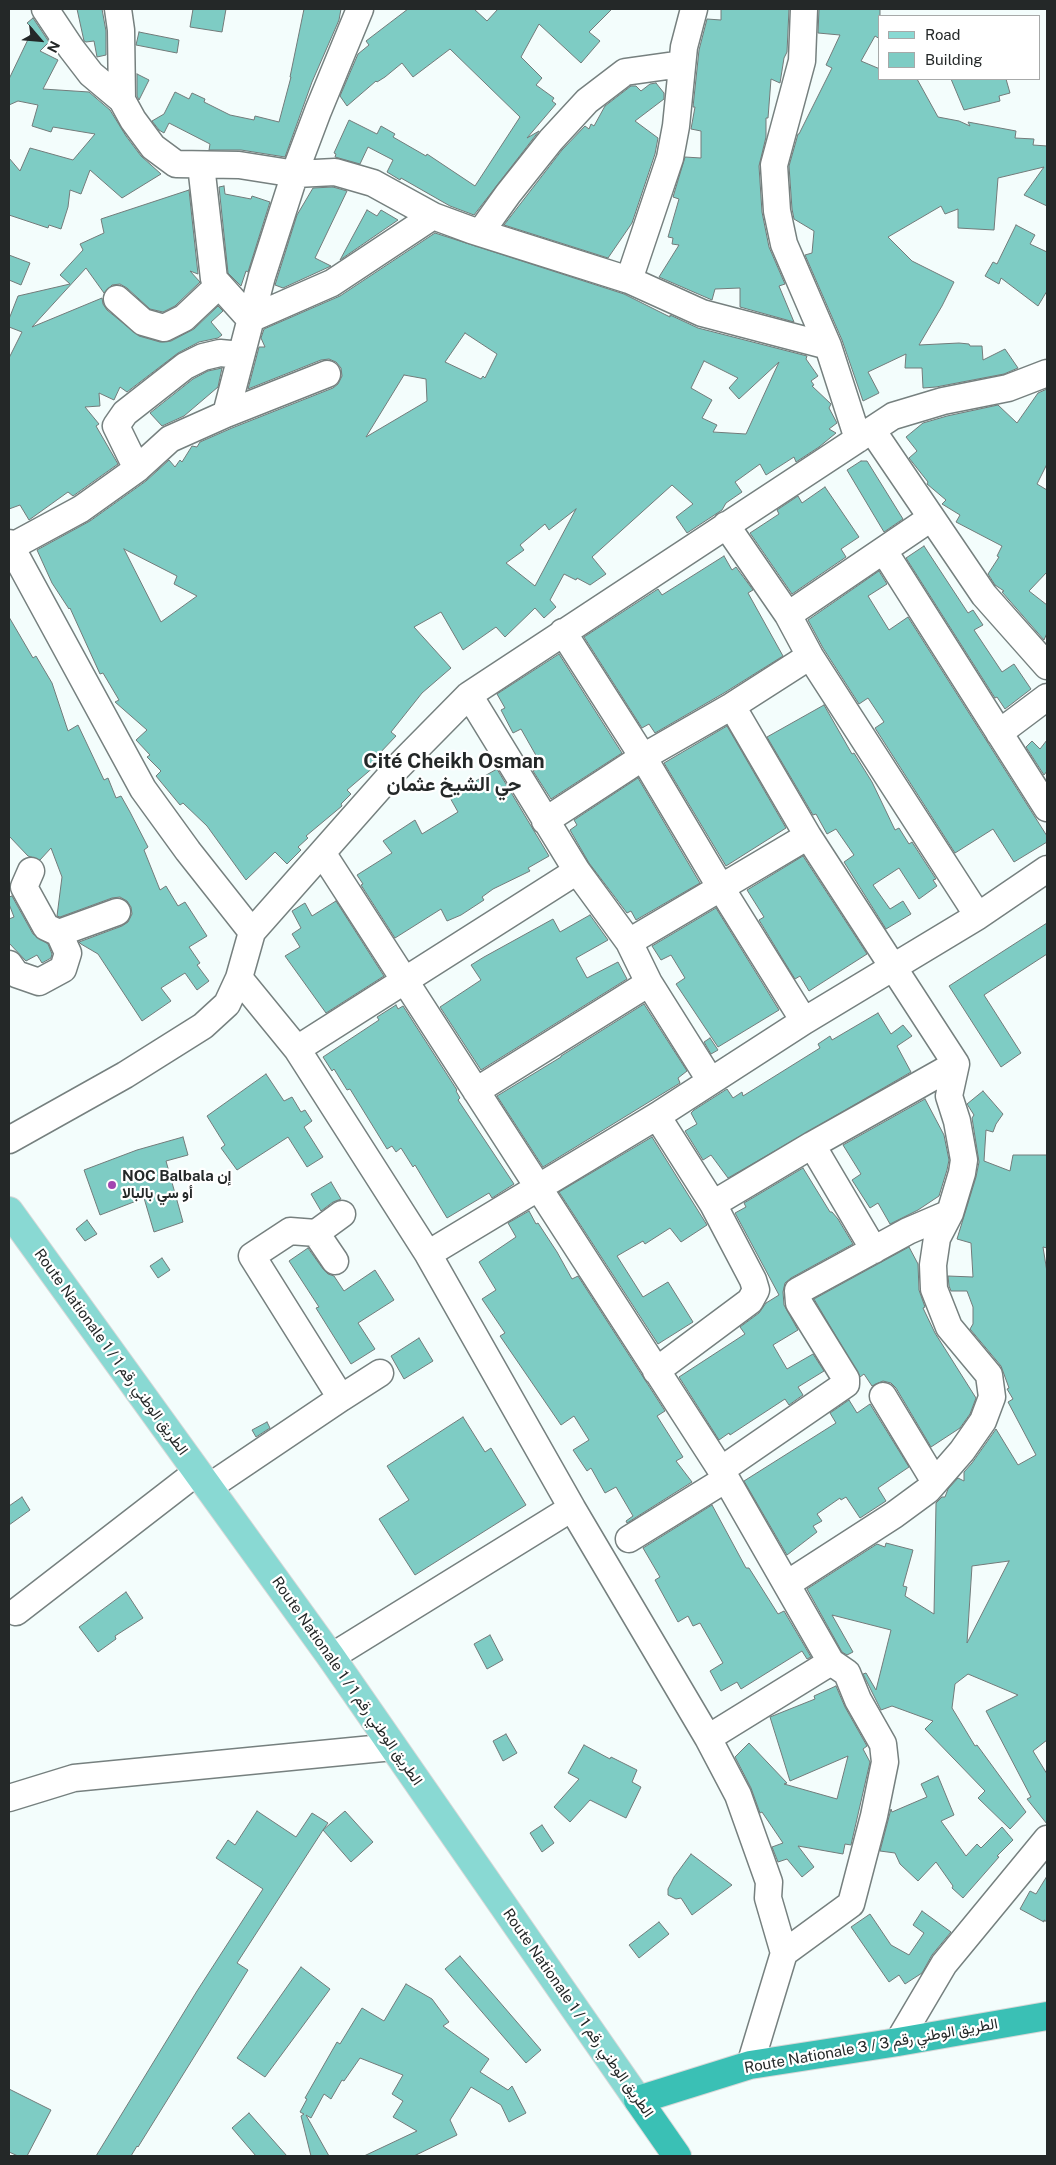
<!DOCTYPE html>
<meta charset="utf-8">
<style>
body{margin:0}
#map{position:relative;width:1056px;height:2165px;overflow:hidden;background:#f3fdfc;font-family:"Public Sans",sans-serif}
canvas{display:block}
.frame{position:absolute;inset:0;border:10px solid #242828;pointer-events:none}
.legend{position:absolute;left:878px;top:15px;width:162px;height:65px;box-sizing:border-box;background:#fff;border:1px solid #a7a9a9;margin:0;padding:6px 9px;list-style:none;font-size:15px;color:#242828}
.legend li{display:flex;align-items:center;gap:10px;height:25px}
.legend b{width:25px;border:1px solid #a7a9a9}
.north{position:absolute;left:15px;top:15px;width:50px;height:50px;-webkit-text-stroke:4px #fff;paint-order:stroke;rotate:117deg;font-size:14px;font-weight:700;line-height:20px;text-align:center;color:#242828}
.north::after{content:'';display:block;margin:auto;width:18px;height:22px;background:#242828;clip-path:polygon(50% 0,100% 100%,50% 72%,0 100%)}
</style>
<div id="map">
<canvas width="1056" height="2165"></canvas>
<div class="frame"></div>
<ul class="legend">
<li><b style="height:6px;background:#89d9d3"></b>Road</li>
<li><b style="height:14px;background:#7eccc4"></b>Building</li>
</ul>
<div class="north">N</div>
</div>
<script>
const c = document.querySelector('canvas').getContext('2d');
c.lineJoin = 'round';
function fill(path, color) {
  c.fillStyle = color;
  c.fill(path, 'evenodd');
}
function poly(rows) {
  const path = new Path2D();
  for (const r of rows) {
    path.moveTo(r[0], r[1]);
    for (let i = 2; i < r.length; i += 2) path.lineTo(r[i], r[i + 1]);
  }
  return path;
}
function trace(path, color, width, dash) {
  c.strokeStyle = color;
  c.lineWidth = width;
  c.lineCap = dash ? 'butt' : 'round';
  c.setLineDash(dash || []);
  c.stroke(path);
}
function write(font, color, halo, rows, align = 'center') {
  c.font = font + ' "Public Sans",Vazirmatn,sans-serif';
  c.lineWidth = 4.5;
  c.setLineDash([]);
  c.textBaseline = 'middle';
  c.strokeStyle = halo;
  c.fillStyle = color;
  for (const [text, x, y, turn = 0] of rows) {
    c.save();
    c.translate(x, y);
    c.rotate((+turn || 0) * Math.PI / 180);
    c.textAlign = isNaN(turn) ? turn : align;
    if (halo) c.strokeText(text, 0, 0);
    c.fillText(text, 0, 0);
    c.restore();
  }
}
const building = poly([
 [77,9,102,9,106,31,106,55,97,57,94,41,86,42,84,41,77,9],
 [193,9,226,9,222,32,190,27,193,9],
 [304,9,341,9,339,20,312,82,285,157,241,150,209,150,210,144,169,123,164,133,159,130,152,121,164,114,175,92,189,99,192,93,205,99,204,102,230,115,254,120,255,116,279,122,291,77,290,77,304,9],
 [408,9,474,9,487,21,498,9,612,9,589,32,600,41,581,63,539,24,521,57,542,78,536,85,554,98,552,101,556,104,527,138,539,131,474,215,450,206,401,178,400,180,387,172,393,160,368,147,360,164,335,157,336,154,334,153,349,120,377,134,381,126,395,134,393,137,426,156,427,154,475,186,520,117,450,49,413,77,402,63,385,77,377,82,376,81,347,106,340,96,358,54,369,45,366,41,408,9],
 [721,9,789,9,787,52,784,58,780,83,771,79,768,118,766,118,766,137,759,166,762,212,769,247,785,284,779,286,794,322,740,307,740,288,715,289,712,300,659,277,679,245,672,244,673,238,668,237,679,199,673,197,685,157,701,158,701,131,691,129,695,107,693,107,699,50,707,19,721,20,721,9],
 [819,9,880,9,880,39,875,36,861,61,880,69,880,79,917,79,938,117,959,121,970,126,968,122,1016,131,1015,138,1034,139,1033,145,1047,146,1047,206,1024,195,1044,167,998,178,994,230,958,228,958,209,945,214,941,206,888,237,912,261,954,282,942,306,919,345,959,343,969,344,970,346,982,346,983,360,1005,349,1018,368,1004,374,936,387,923,388,922,368,905,368,906,354,868,372,879,393,863,401,842,340,805,255,812,253,814,231,794,219,792,209,789,166,798,134,799,134,832,68,826,65,840,35,818,33,819,9],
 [33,18,49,42,40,51,58,60,43,89,89,92,110,110,126,136,141,156,161,174,122,198,90,170,81,194,70,190,68,207,61,229,49,225,48,228,9,215,9,158,20,171,30,148,73,160,95,134,53,127,51,132,32,126,38,105,18,101,9,105,9,79,33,29,27,23,33,18],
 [139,32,179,40,177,53,136,45,139,32],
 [137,74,149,80,139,100,137,96,137,74],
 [951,79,1006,79,1010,93,999,96,1000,101,964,110,951,79],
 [656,83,664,93,664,99,635,121,658,138,655,154,632,223,608,258,504,225,562,150,585,126,589,129,591,124,594,126,605,106,631,86,636,86,641,91,650,84,656,83],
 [224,186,225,194,251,199,252,196,270,202,248,272,246,271,241,286,228,273,219,187,224,186],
 [333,187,347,191,315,258,331,266,283,288,275,285,297,215,313,188,333,187],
 [189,190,198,274,190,271,200,282,175,306,163,312,150,309,127,288,120,284,112,285,104,293,86,268,32,327,102,298,103,304,107,310,139,336,160,342,171,341,194,329,218,306,223,311,211,322,222,335,218,338,199,342,178,353,127,392,120,387,114,400,99,393,100,406,85,407,99,424,96,426,118,464,73,496,68,492,29,520,20,505,9,509,9,358,22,332,9,327,9,319,18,296,70,284,60,275,83,250,80,244,104,233,101,219,189,190],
 [367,210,377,216,381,210,398,220,340,260,367,210],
 [1016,225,1035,235,1030,244,1047,252,1047,291,1038,306,1001,278,999,284,985,276,993,262,997,264,1016,225],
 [435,233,624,294,670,317,670,315,698,328,807,356,806,359,818,376,811,381,814,385,812,386,831,404,829,408,837,423,829,429,836,433,819,447,796,462,794,457,766,475,760,464,735,482,742,492,726,503,722,510,687,533,676,517,693,504,672,485,592,557,606,574,590,585,577,578,576,580,564,574,550,600,556,607,544,618,535,608,505,637,496,627,463,650,441,612,414,627,451,668,422,693,391,732,396,736,378,755,382,760,347,790,351,794,341,804,342,806,306,836,308,838,298,847,301,850,287,864,275,852,246,880,207,826,183,803,180,805,156,776,161,771,147,757,150,755,136,740,147,730,115,702,119,700,103,673,100,674,70,608,69,609,52,583,37,550,90,521,146,481,169,460,175,467,180,460,182,462,192,446,197,447,200,442,232,428,333,388,338,384,342,376,341,368,336,362,329,359,321,360,248,389,259,347,265,347,261,338,264,329,340,296,435,233],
 [465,333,497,354,485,378,483,376,481,379,445,362,465,333],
 [704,361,738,378,729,388,739,399,779,362,746,434,713,432,717,425,702,418,712,400,691,388,704,361],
 [404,375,426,379,427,401,366,437,404,375],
 [576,509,535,586,506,563,524,550,520,545,545,524,549,530,576,509],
 [124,549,177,576,174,584,197,596,161,622,124,549],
 [9,255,30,263,21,285,9,280,9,255],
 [222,368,218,387,184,416,162,426,150,413,193,379,208,371,222,368],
 [1047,389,1047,464,1037,484,1047,490,1047,572,1029,591,1047,605,1047,633,1044,640,1002,592,1004,591,995,585,988,574,999,557,997,556,1002,546,956,522,960,515,942,504,946,500,927,484,928,482,909,458,917,451,906,437,923,423,947,416,998,405,1017,423,1038,393,1047,389],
 [861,461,867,461,903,519,884,532,847,470,861,461],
 [825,487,859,537,841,549,846,557,792,594,750,533,779,514,777,510,798,496,802,503,825,487],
 [924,546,968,613,973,610,983,625,974,630,1002,672,1014,664,1031,689,1005,709,997,697,995,698,906,558,924,546],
 [724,556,732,570,736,567,753,590,748,593,783,656,724,693,655,733,649,724,642,728,584,637,658,589,662,595,724,556],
 [879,571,887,584,868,596,889,630,908,617,1047,836,1047,842,1014,862,993,829,955,853,875,728,884,722,868,698,859,704,823,648,808,620,879,571],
 [9,617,33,658,36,656,52,683,68,731,78,725,104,780,108,778,116,798,121,796,130,812,148,847,144,850,160,890,166,886,178,906,185,902,207,936,189,947,200,963,197,965,209,981,197,990,185,973,161,988,171,1001,142,1021,98,954,81,944,79,942,122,926,128,922,132,914,131,907,127,901,120,897,112,898,60,917,57,916,62,877,51,848,40,860,28,856,9,836,9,617],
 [559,654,622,753,551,799,533,771,542,766,521,729,513,733,501,710,505,708,497,694,559,654],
 [824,705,852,754,854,753,872,782,895,830,899,828,909,844,912,842,936,879,933,880,937,886,919,899,899,868,873,885,890,909,903,901,911,914,886,929,844,862,854,855,836,829,827,834,816,814,813,815,767,737,824,705],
 [727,726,786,828,726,866,664,763,727,726],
 [1047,740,1047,771,1044,775,1026,747,1032,741,1040,749,1047,740],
 [497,769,549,856,528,868,530,871,493,889,482,897,484,900,461,915,447,921,441,909,395,938,361,885,363,884,357,875,392,853,383,841,415,820,422,834,458,812,449,796,497,769],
 [638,778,700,883,636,920,631,911,627,913,589,863,570,830,577,825,574,820,638,778],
 [803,856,867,954,809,991,800,976,795,979,782,958,759,920,764,917,747,890,803,856],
 [12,896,33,934,48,944,52,954,51,958,42,963,37,955,26,961,9,943,9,919,14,917,9,904,9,897,12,896],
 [336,901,384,976,326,1013,285,956,300,947,292,934,301,928,292,911,305,903,312,916,336,901],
 [716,908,779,1010,718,1047,676,984,685,978,671,955,661,960,652,946,716,908],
 [590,915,608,940,576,958,587,978,618,962,627,979,481,1070,440,1007,481,980,471,965,484,957,553,919,560,932,590,915],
 [1047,923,1047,954,984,995,1021,1053,1001,1067,949,986,1047,923],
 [644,1004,687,1071,678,1078,680,1083,543,1167,497,1096,561,1057,561,1056,644,1004],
 [396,1005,398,1009,403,1006,457,1090,456,1091,460,1098,458,1100,514,1184,492,1198,489,1193,447,1218,415,1165,413,1167,401,1148,396,1152,392,1146,387,1149,350,1089,347,1090,334,1069,332,1071,323,1057,379,1020,377,1017,396,1005],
 [878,1013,891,1034,903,1025,912,1036,897,1046,911,1072,728,1178,711,1155,703,1160,685,1131,697,1124,691,1113,694,1110,727,1089,733,1098,742,1092,743,1096,820,1048,818,1044,830,1036,832,1040,878,1013],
 [710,1038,718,1050,711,1054,704,1042,710,1038],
 [266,1074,284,1101,292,1097,301,1112,305,1110,312,1121,304,1127,323,1157,307,1167,288,1137,237,1170,221,1148,225,1145,207,1116,266,1074],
 [983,1091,1003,1114,996,1124,993,1132,986,1130,984,1161,1010,1171,1013,1155,1047,1155,1047,1248,1043,1247,1047,1272,1047,1740,1033,1751,1047,1774,1047,1824,1027,1799,1031,1797,986,1711,1018,1695,968,1674,955,1684,952,1708,975,1746,977,1745,1026,1812,1010,1829,978,1798,985,1791,925,1729,933,1721,892,1706,881,1710,863,1674,866,1673,876,1690,891,1630,832,1615,853,1652,847,1655,842,1652,807,1589,877,1544,885,1547,886,1543,913,1550,903,1586,907,1587,905,1596,934,1614,936,1503,942,1497,945,1497,948,1489,958,1478,964,1481,964,1472,972,1463,996,1429,1018,1465,1036,1455,1008,1402,1013,1399,1007,1389,1009,1388,1001,1366,970,1329,973,1324,973,1307,967,1291,951,1291,949,1286,948,1276,973,1277,971,1243,957,1239,976,1177,979,1162,972,1118,974,1115,967,1104,983,1091],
 [1009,1561,967,1643,972,1566,1009,1561],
 [925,1099,944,1135,949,1160,947,1170,939,1196,918,1210,890,1224,878,1203,870,1208,852,1180,861,1174,843,1145,925,1099],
 [183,1137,188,1155,166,1161,183,1222,154,1232,144,1198,100,1215,84,1170,137,1150,183,1137],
 [652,1137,707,1225,681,1242,670,1228,645,1244,643,1241,617,1256,643,1297,668,1282,693,1322,658,1344,559,1192,652,1137],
 [803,1168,830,1212,832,1212,838,1219,853,1244,791,1278,785,1283,783,1292,784,1305,798,1330,773,1345,787,1369,813,1354,824,1371,798,1387,803,1395,789,1405,785,1399,730,1435,729,1433,719,1440,679,1377,745,1334,740,1327,759,1313,766,1303,779,1295,735,1213,746,1207,744,1203,803,1168],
 [331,1182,341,1199,333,1202,321,1211,311,1194,331,1182],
 [529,1211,536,1224,538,1223,557,1252,572,1279,578,1276,665,1411,657,1416,683,1457,676,1461,692,1482,627,1523,626,1521,633,1516,616,1487,605,1493,591,1468,587,1471,573,1450,589,1440,574,1416,561,1425,500,1336,505,1333,482,1299,496,1290,479,1262,516,1237,508,1223,529,1211],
 [87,1220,97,1234,85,1241,76,1229,87,1220],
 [909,1247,918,1264,919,1290,925,1307,923,1308,935,1333,976,1398,970,1414,960,1428,931,1447,896,1388,891,1383,883,1381,872,1386,864,1374,860,1377,814,1299,909,1247],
 [308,1248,323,1269,328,1274,334,1276,344,1291,375,1270,394,1300,358,1323,375,1349,351,1364,316,1308,319,1307,289,1261,308,1248],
 [162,1258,170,1270,158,1278,150,1266,162,1258],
 [419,1338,433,1361,404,1379,391,1356,419,1338],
 [849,1400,857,1413,870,1404,909,1467,878,1488,886,1501,860,1518,846,1497,841,1500,840,1498,817,1514,822,1521,813,1526,817,1532,787,1555,744,1481,836,1423,830,1413,849,1400],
 [463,1417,485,1452,491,1448,526,1505,415,1575,379,1519,409,1500,387,1466,463,1417],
 [267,1422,270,1428,256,1437,252,1430,267,1422],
 [22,1497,30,1510,9,1525,9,1506,22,1497],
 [712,1505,746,1568,749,1568,778,1614,784,1611,811,1657,807,1659,802,1651,741,1689,737,1682,721,1691,710,1671,723,1663,700,1623,693,1626,688,1616,678,1622,655,1580,660,1577,643,1548,712,1505],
 [126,1592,143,1618,115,1636,116,1639,98,1652,79,1627,126,1592],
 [490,1635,503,1660,487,1669,474,1644,490,1635],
 [836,1686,845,1707,867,1746,863,1749,870,1762,851,1845,845,1844,843,1854,798,1846,814,1867,802,1877,787,1859,778,1862,772,1847,783,1843,762,1812,760,1813,751,1788,735,1757,749,1743,787,1783,784,1784,837,1799,848,1756,790,1781,770,1717,815,1699,814,1696,836,1686],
 [506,1734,517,1753,503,1761,493,1741,506,1734],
 [584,1745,610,1759,611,1757,637,1770,632,1782,641,1787,626,1818,590,1800,570,1822,554,1807,579,1779,568,1773,584,1745],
 [938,1776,954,1815,941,1821,966,1856,977,1844,981,1848,1002,1827,1013,1840,997,1856,999,1857,963,1898,952,1888,953,1886,936,1862,918,1881,900,1864,895,1853,880,1851,891,1809,892,1812,927,1797,921,1784,938,1776],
 [257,1811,296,1837,312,1813,328,1823,323,1830,345,1811,373,1842,351,1862,323,1830,237,1963,248,1970,138,2147,137,2146,131,2156,96,2156,197,1991,263,1889,216,1858,228,1840,235,1845,257,1811],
 [542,1825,554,1843,542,1852,530,1833,542,1825],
 [691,1854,732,1885,692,1915,681,1898,676,1899,668,1895,668,1889,674,1877,691,1854],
 [1047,1876,1047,1922,1044,1920,1044,1922,1020,1909,1030,1891,1036,1894,1047,1876],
 [922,1911,951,1932,932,1955,922,1973,905,1984,899,1975,889,1982,851,1927,870,1914,891,1945,909,1955,924,1933,913,1925,922,1911],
 [659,1922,669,1934,639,1958,629,1945,659,1922],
 [460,1956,541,2050,526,2063,445,1969,460,1956],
 [301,1967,330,1989,265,2077,237,2058,301,1967],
 [406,1984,432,1999,449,2022,443,2026,489,2059,480,2072,508,2090,512,2086,526,2113,509,2122,501,2105,471,2087,450,2120,457,2135,414,2156,364,2156,417,2131,393,2117,403,2101,392,2094,403,2075,360,2058,344,2081,342,2080,331,2099,324,2094,311,2118,306,2115,329,2156,311,2156,301,2116,304,2114,300,2112,307,2099,305,2098,337,2042,340,2044,362,2008,384,2021,406,1984],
 [9,2089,51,2110,27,2156,18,2156,9,2152,9,2089],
 [249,2113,287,2156,256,2156,232,2128,249,2113]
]);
fill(building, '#7eccc4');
trace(building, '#727b7a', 1);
const minor = poly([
 [45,9,71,48,91,74,122,100,133,120,153,147,176,164,239,165,296,174,335,172,373,183,433,216,471,230,629,280,702,313,828,346],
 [118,9,121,30,122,100],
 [804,9,802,61,774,165,777,211,784,244,828,346,858,439],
 [201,165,214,279,250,319,332,283,433,216],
 [480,233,508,194,551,140,587,101,625,72,682,64],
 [629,280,670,158,676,126,684,47,694,9],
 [117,299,143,322,164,328,184,318,219,285],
 [226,414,327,374],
 [872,430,984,595,1047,666],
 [137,469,116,426,125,413,185,366,203,357,220,353,241,355],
 [726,525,788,615,810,656,978,916],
 [9,543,143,789,188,851,252,932],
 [9,548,81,509,137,469,170,439,226,414,262,276,298,164,318,111,360,9],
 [884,551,1047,808],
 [788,615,931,518],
 [563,632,643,757,721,888,804,1021],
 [469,695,577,871,629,942,649,983,710,1080],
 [732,706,808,836,956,1064,949,1096,957,1121,964,1160,962,1173,950,1213,937,1238,933,1265,934,1289,949,1327,989,1375,992,1397,983,1421,962,1451,928,1490,894,1515,787,1584],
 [999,733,1047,697],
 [545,821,643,757,732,706,810,656],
 [323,854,721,1470,831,1662,847,1673,858,1700,883,1744,885,1762,874,1816,851,1904,784,1953,750,2065],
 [31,871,24,887,46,927,59,933],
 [629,942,808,836],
 [9,964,16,974,39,982,63,969,68,953,59,933,117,912],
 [239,978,297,1049,428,1254,572,1508,331,1657],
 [297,1049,577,871],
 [476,1091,649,983],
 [9,1140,125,1075,203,1026,227,1004,239,978,252,932,397,768,469,695,893,416,943,401,1008,388,1047,373],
 [812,1145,874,1250],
 [713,1204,812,1145,956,1064],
 [316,1233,290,1231,252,1256,341,1398,380,1373],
 [428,1254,657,1116,804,1021,978,916,1047,869],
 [335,1261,316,1233,342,1214],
 [656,1371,750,1301,756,1290,753,1280,713,1204,657,1116],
 [883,1396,935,1482],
 [721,1470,846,1384,846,1379,799,1303,798,1291,908,1231,950,1213],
 [209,1487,341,1398],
 [572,1508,708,1738,738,1795,769,1882,768,1898,784,1953],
 [629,1539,726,1479],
 [16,1612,197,1472],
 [708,1738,831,1662],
 [9,1798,74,1778,393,1747],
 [898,2042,944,1964,1047,1839]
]);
const major = poly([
 [9,1211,331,1657,638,2100]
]);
const highway = poly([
 [677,2156,638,2100,750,2065,898,2042,1047,2016]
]);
trace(minor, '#76807f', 29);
trace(major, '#d8d8d8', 30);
trace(highway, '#d8d8d8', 30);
trace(minor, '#fff', 26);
trace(major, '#89d9d3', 28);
trace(highway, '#3ac0b5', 28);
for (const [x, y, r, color] of [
 [112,1185,5,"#a346b0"]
]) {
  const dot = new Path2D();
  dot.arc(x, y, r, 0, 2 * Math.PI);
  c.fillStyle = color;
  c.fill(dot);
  trace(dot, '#fff', 2);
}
write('bold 15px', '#242828', '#fff', [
 ["NOC Balbala إن",122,1176],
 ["أو سي بالبالا",122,1193]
], 'left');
write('15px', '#242828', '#fff', [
 ["Route Nationale 1 / الطريق الوطني رقم 1",111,1352,54],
 ["Route Nationale 1 / الطريق الوطني رقم 1",347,1681,55],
 ["Route Nationale 1 / الطريق الوطني رقم 1",578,2013,55],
 ["Route Nationale 3 / الطريق الوطني رقم 3",871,2046,-10]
]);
write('bold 20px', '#242828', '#fff', [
 ["Cité Cheikh Osman",454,762],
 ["حي الشيخ عثمان",454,785]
]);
</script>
